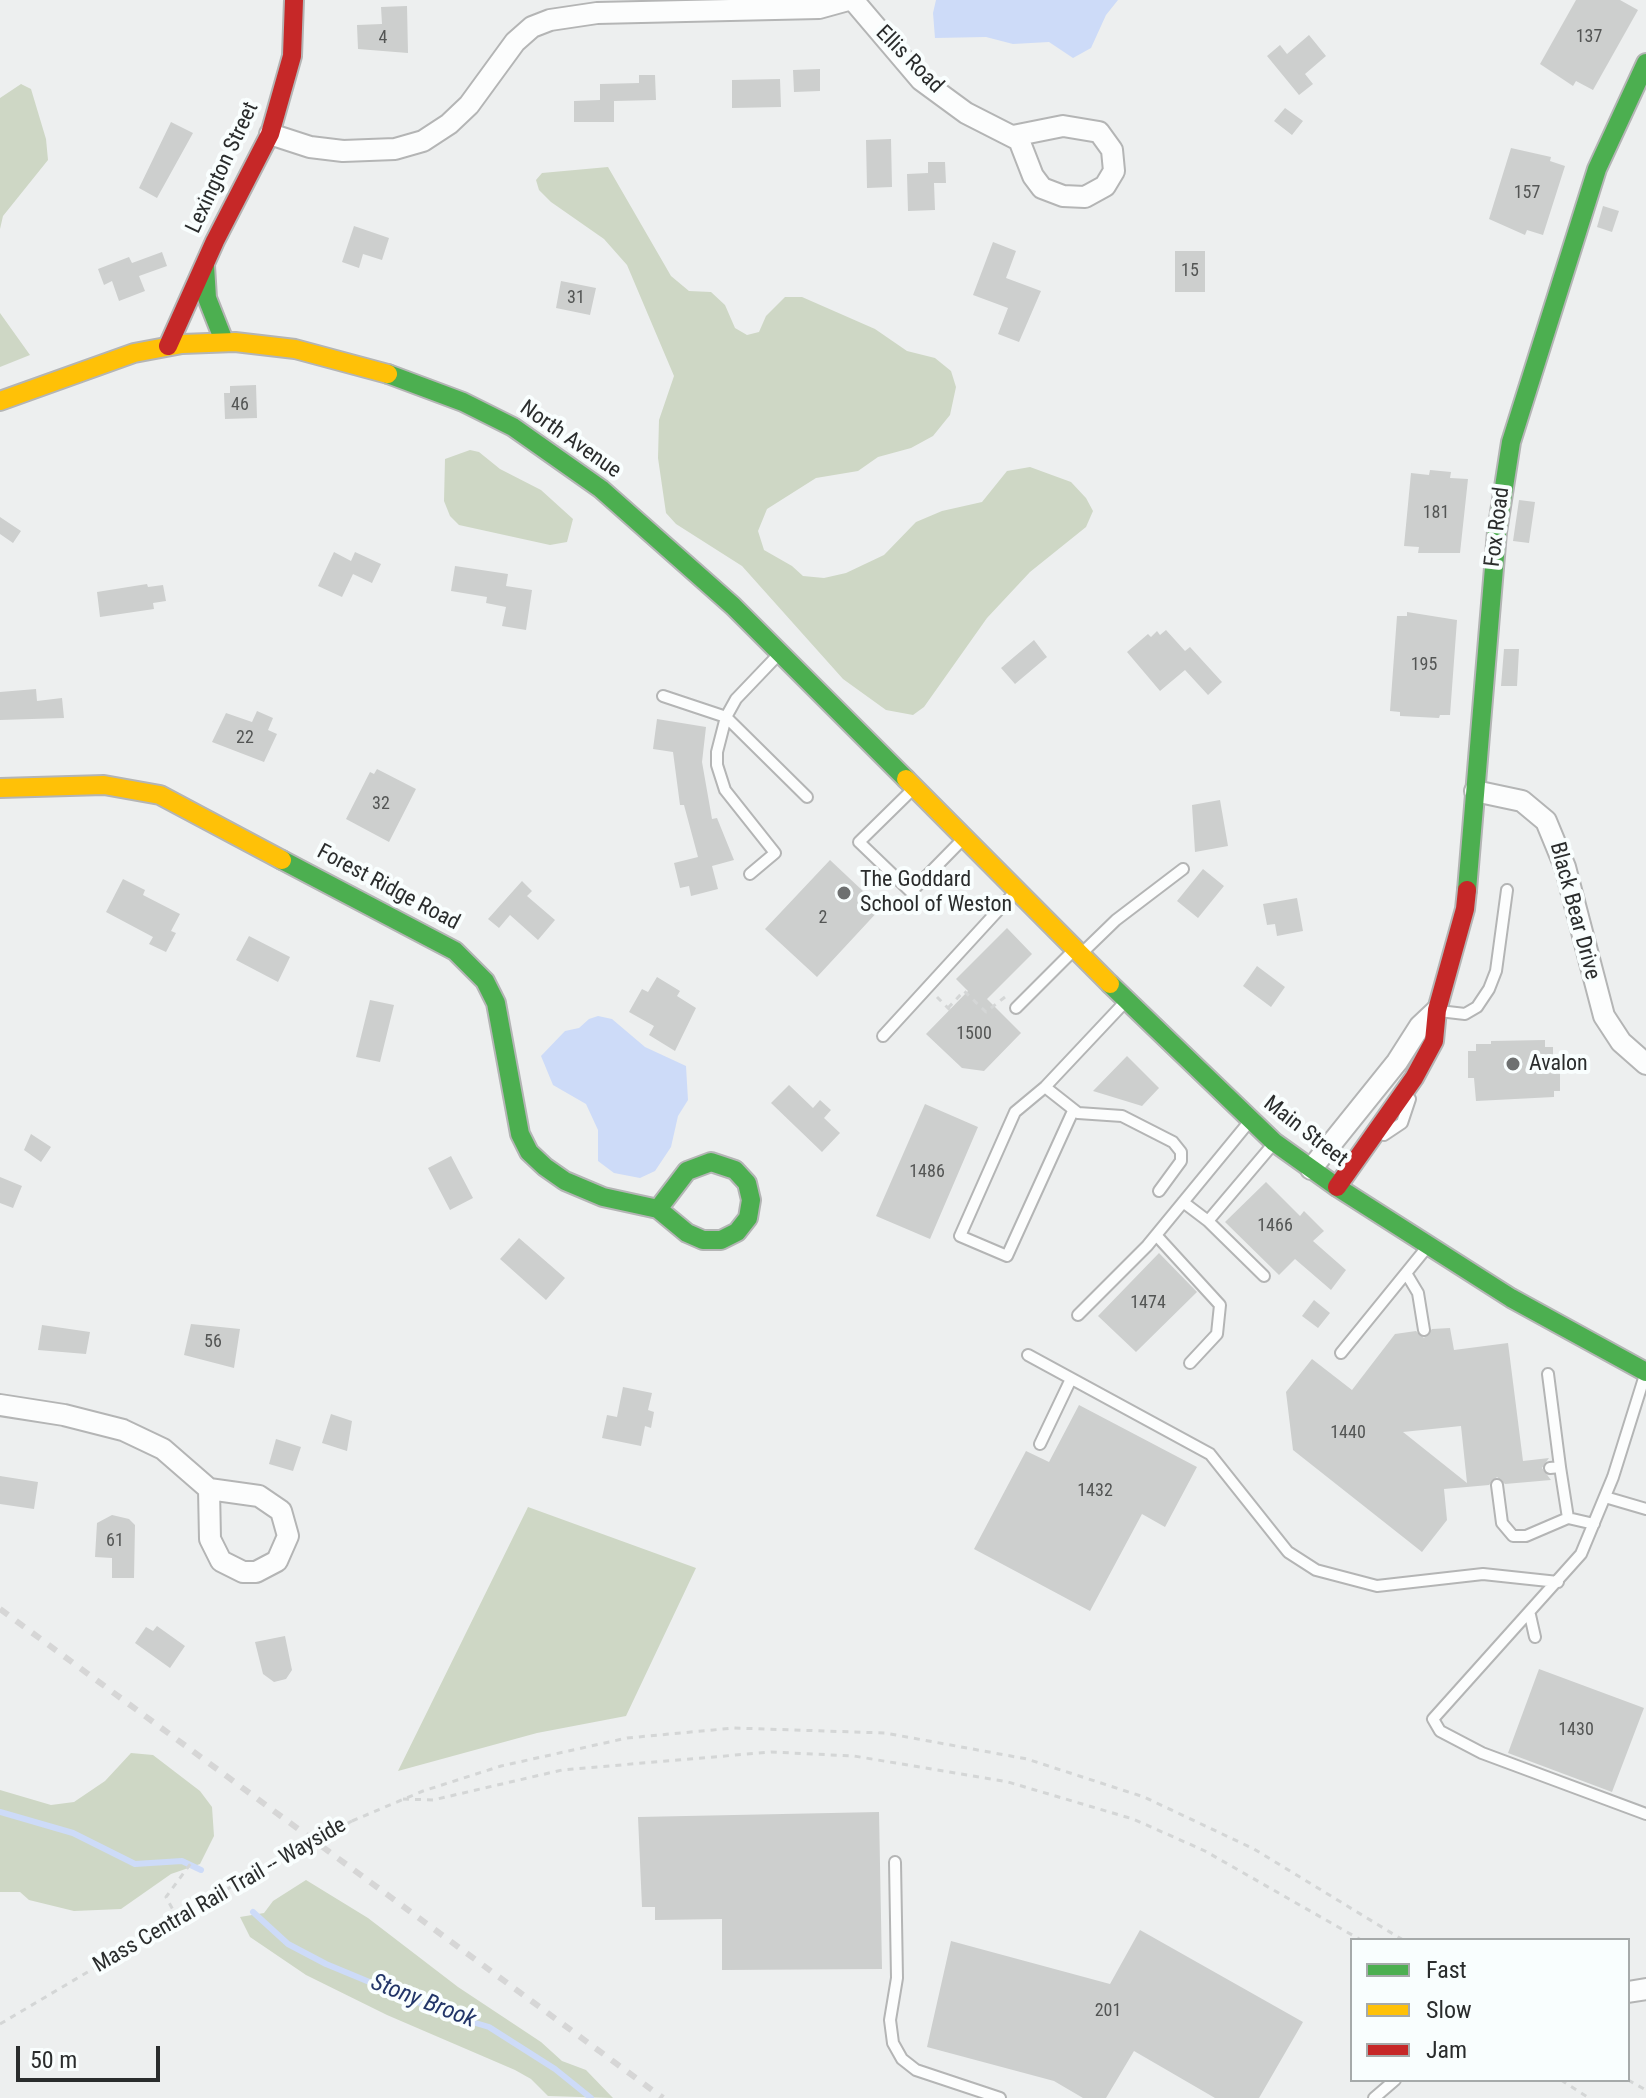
<!DOCTYPE html>
<style>
body{margin:0}
#map{position:relative;width:1646px;height:2098px;overflow:hidden;background:#edefef;font-family:"Roboto Condensed",sans-serif}
canvas{display:block}
.legend{position:absolute;left:1350px;top:1938px;width:280px;height:144px;box-sizing:border-box;background:#f9fefe;border:2px solid #a6aaaa;margin:0;padding:10px 14px;list-style:none;font-size:24px;color:#2a2c2c}
.legend li{display:flex;align-items:center;gap:16px;height:40px}
.legend b{width:40px;border:2px solid #a6aaaa}
.scale{position:absolute;left:16px;top:2046px;width:144px;height:36px;box-sizing:border-box;border:4px solid #2a2c2c;border-top:0;padding-left:10px;font-size:24px;line-height:28px;white-space:nowrap;color:#2a2c2c;-webkit-text-stroke:6px #f9fefe;paint-order:stroke}
</style>
<div id="map">
<canvas width="1646" height="2098"></canvas>
<ul class="legend">
<li><b style="height:10px;background:#4caf50"></b>Fast</li>
<li><b style="height:10px;background:#ffc107"></b>Slow</li>
<li><b style="height:10px;background:#c62828"></b>Jam</li>
</ul>
<div class="scale">50 m</div>
</div>
<script>
const c = document.querySelector('canvas').getContext('2d');
c.lineJoin = 'round';
function fill(path, color) {
  c.fillStyle = color;
  c.fill(path, 'evenodd');
}
function poly(rows) {
  const path = new Path2D();
  for (const r of rows) {
    path.moveTo(r[0], r[1]);
    for (let i = 2; i < r.length; i += 2) path.lineTo(r[i], r[i + 1]);
  }
  return path;
}
function trace(path, color, width, dash) {
  c.strokeStyle = color;
  c.lineWidth = width;
  c.lineCap = dash ? 'butt' : 'round';
  c.setLineDash(dash || []);
  c.stroke(path);
}
function write(font, color, halo, rows, align = 'center') {
  c.font = font + ' "Roboto Condensed",sans-serif';
  c.lineWidth = 8;
  c.setLineDash([]);
  c.textBaseline = 'middle';
  c.strokeStyle = halo;
  c.fillStyle = color;
  for (const [text, x, y, turn = 0] of rows) {
    c.save();
    c.translate(x, y);
    c.rotate((+turn || 0) * Math.PI / 180);
    c.textAlign = isNaN(turn) ? turn : align;
    if (halo) c.strokeText(text, 0, 0);
    c.fillText(text, 0, 0);
    c.restore();
  }
}
fill(poly([
 [21,84,31,89,46,139,48,160,3,216,0,229,0,98],
 [608,167,671,276,689,291,711,292,725,305,735,328,747,335,759,332,766,316,785,297,802,297,875,329,907,351,935,358,951,371,956,387,950,415,933,436,911,448,878,457,858,471,816,478,767,509,758,531,764,550,792,566,803,576,824,578,846,573,884,555,916,522,942,511,982,502,1007,471,1030,467,1071,482,1086,498,1093,511,1086,527,1030,572,987,618,924,707,913,715,886,710,843,679,742,566,676,524,666,513,658,458,659,420,674,376,627,265,604,239,551,202,539,190,536,180,542,173],
 [0,313,30,355,0,367],
 [470,450,479,452,500,469,541,490,573,519,567,542,550,545,459,525,450,516,444,501,445,459],
 [528,1507,696,1568,626,1716,537,1733,398,1771],
 [131,1753,153,1755,200,1791,212,1807,214,1836,200,1864,171,1874,121,1909,74,1911,29,1900,20,1892,0,1892,0,1790,51,1805,74,1802,105,1781],
 [306,1880,368,1918,458,1987,541,2042,562,2061,586,2070,613,2098,548,2096,531,2079,515,2070,387,2015,306,1975,250,1937,240,1917,264,1913,273,1901]
]), '#ced7c5');
fill(poly([
 [936,0,1118,0,1106,15,1091,48,1073,58,1049,42,1013,44,986,37,935,38,933,13],
 [598,1016,612,1019,645,1047,686,1066,688,1100,678,1116,671,1147,655,1171,640,1178,614,1173,598,1161,598,1130,586,1104,553,1085,541,1056,565,1031,579,1028,589,1019]
]), '#cddbf8');
trace(poly([
 [0,1812,73,1833,135,1864,182,1861,201,1870],
 [253,1912,288,1944,326,1964,449,2015,489,2027,555,2069,591,2098]
]), '#cddbf8', 6);
fill(poly([
 [1576,0,1620,0,1638,10,1593,90,1576,81,1573,86,1540,64],
 [407,6,408,53,358,49,357,25,382,24,381,7],
 [1309,35,1326,56,1305,74,1313,84,1299,95,1267,56,1280,45,1287,54],
 [820,69,820,91,794,92,793,70],
 [639,75,655,75,656,100,614,101,614,122,574,122,574,101,600,100,600,84,639,83],
 [780,79,781,107,732,108,732,80],
 [1285,108,1303,121,1292,135,1274,121],
 [171,122,193,133,157,198,139,188],
 [891,139,892,187,867,188,866,140],
 [1511,148,1551,157,1550,161,1565,166,1543,235,1527,230,1525,235,1489,219],
 [928,162,945,162,946,183,934,183,935,210,908,211,907,174,928,173],
 [1603,206,1619,211,1612,232,1597,227],
 [354,226,389,238,382,260,363,254,359,268,342,262],
 [993,242,1016,251,1006,278,1041,291,1019,342,998,334,1008,308,973,295],
 [1175,251,1205,251,1205,292,1175,292],
 [162,252,167,266,139,276,145,291,119,301,112,281,104,285,98,269,129,257,132,263],
 [561,281,596,288,590,315,556,308],
 [256,385,257,418,225,419,224,393,230,393,230,386],
 [1430,470,1451,472,1450,478,1468,479,1460,553,1418,553,1419,547,1404,546,1411,473,1429,475],
 [1519,500,1535,502,1529,543,1513,541],
 [0,517,21,531,13,543,0,534],
 [334,552,351,561,355,552,381,564,372,583,353,574,342,597,318,586],
 [455,566,508,574,506,586,532,590,526,630,502,626,506,607,486,603,487,597,451,591],
 [147,584,148,587,163,585,166,601,153,603,154,609,100,617,97,592],
 [1407,612,1457,620,1450,715,1440,715,1439,718,1400,716,1400,712,1390,711,1397,616,1407,616],
 [1166,630,1185,651,1190,647,1222,682,1208,695,1185,670,1160,691,1127,652,1148,634,1151,637,1157,631,1160,635],
 [1034,640,1047,657,1015,684,1001,668],
 [1504,649,1519,649,1517,686,1501,686],
 [36,689,37,701,62,698,64,718,0,720,0,692],
 [257,711,273,718,268,730,277,734,264,762,212,742,226,713,252,722],
 [657,719,706,727,702,762,712,819,717,818,734,860,712,866,718,889,691,896,689,886,680,888,674,863,698,857,684,805,680,805,673,752,653,749],
 [377,769,416,789,389,842,346,819,370,772,374,774],
 [1220,800,1228,846,1195,852,1192,805],
 [830,860,881,908,817,977,765,929],
 [1203,869,1224,886,1198,918,1177,901],
 [123,879,145,890,143,895,180,914,171,931,176,933,166,952,149,944,153,937,106,912],
 [522,881,532,891,527,896,555,920,538,940,510,915,499,928,488,919],
 [1297,898,1303,931,1277,936,1275,924,1267,925,1263,904],
 [1007,928,1032,954,987,999,1021,1033,984,1071,962,1068,926,1034,968,991,956,979],
 [249,936,290,957,278,982,236,960],
 [1257,966,1285,987,1271,1007,1243,986],
 [657,977,680,991,677,996,696,1008,675,1051,649,1035,654,1026,629,1012,642,989,648,992],
 [370,1000,394,1005,380,1062,356,1057],
 [1545,1040,1545,1047,1553,1047,1553,1056,1560,1056,1560,1091,1554,1091,1554,1097,1476,1101,1474,1078,1468,1078,1468,1051,1476,1051,1476,1044,1491,1044,1491,1041],
 [1127,1056,1159,1088,1142,1106,1093,1091],
 [789,1085,813,1108,820,1100,831,1110,824,1118,840,1133,822,1152,771,1103],
 [925,1104,978,1127,930,1239,876,1216],
 [31,1134,51,1147,41,1162,24,1150],
 [451,1156,473,1198,450,1210,428,1168],
 [0,1177,22,1186,13,1208,0,1203],
 [1266,1182,1300,1216,1304,1211,1324,1231,1313,1241,1346,1270,1331,1290,1295,1259,1279,1275,1225,1222],
 [519,1238,565,1278,546,1300,500,1259],
 [1159,1253,1197,1292,1136,1352,1098,1316],
 [1314,1300,1330,1313,1318,1328,1302,1316],
 [191,1324,240,1329,234,1368,184,1355],
 [42,1325,90,1332,86,1354,38,1350],
 [1450,1328,1454,1350,1508,1343,1523,1461,1549,1458,1542,1468,1551,1480,1505,1484,1497,1477,1489,1485,1444,1489,1447,1520,1422,1552,1293,1450,1286,1392,1312,1359,1352,1390,1395,1334,1416,1331,1424,1338,1432,1329],
 [1461,1426,1467,1483,1403,1432],
 [623,1387,652,1393,648,1410,654,1412,651,1428,645,1426,641,1446,602,1438,607,1415,617,1417],
 [1079,1405,1197,1467,1165,1527,1142,1514,1090,1611,974,1549,1026,1451,1049,1462],
 [331,1414,352,1421,347,1451,322,1443],
 [276,1439,301,1447,293,1471,269,1464],
 [0,1476,38,1482,34,1509,0,1504],
 [112,1515,129,1519,135,1525,134,1578,112,1578,112,1558,95,1557,97,1523],
 [157,1626,185,1646,170,1668,135,1643,146,1627,153,1631],
 [285,1636,292,1670,286,1679,274,1682,263,1674,255,1642],
 [1539,1669,1644,1708,1612,1792,1508,1753],
 [879,1812,882,1969,722,1970,722,1919,655,1920,655,1907,642,1907,638,1817],
 [1140,1930,1303,2022,1259,2098,1215,2098,1134,2051,1106,2098,1083,2098,1054,2081,927,2047,951,1941,1110,1984]
]), '#cdcfce');
const lane = poly([
 [663,696,726,717,807,797],
 [913,789,859,842,911,892,964,838],
 [750,874,775,853,725,790,717,765,717,752,726,717,736,699,779,654],
 [1082,953,1116,920,1183,869],
 [1016,1008,1074,950],
 [1439,1011,1465,1014,1477,1007,1489,989,1496,971,1507,890],
 [883,1036,1014,893],
 [1045,1087,1078,1113,1122,1116,1173,1142,1181,1152,1181,1161,1159,1191],
 [1073,1111,1007,1256,960,1236,1015,1112,1045,1087,1125,1002],
 [1384,1135,1402,1123,1410,1099],
 [1183,1202,1208,1221,1264,1276],
 [1208,1221,1274,1143],
 [1156,1235,1220,1305,1217,1334,1190,1363],
 [1406,1273,1418,1293,1424,1330],
 [1078,1315,1147,1246,1249,1122],
 [1341,1353,1428,1246],
 [1028,1355,1210,1454,1288,1552,1316,1570,1377,1586,1483,1574,1558,1582],
 [1548,1374,1560,1467],
 [1645,1375,1613,1477,1581,1554,1433,1719,1440,1731,1482,1753,1646,1814],
 [1040,1444,1071,1379],
 [1550,1468,1560,1467,1568,1518,1594,1524],
 [1497,1485,1502,1523,1513,1536,1526,1536,1568,1518],
 [1605,1497,1646,1509],
 [1530,1615,1535,1637],
 [895,1862,897,1978,890,2020,893,2043,902,2059,916,2070,1000,2098],
 [1374,2098,1395,2080]
]);
const street = poly([
 [853,0,921,80,966,113,1019,140,1033,176,1042,188,1063,196,1085,197,1105,186,1114,171,1112,150,1099,132,1063,126,1013,136],
 [270,134,310,147,343,151,395,149,423,141,449,124,469,105,515,42,532,27,550,20,597,13,819,8,848,0],
 [1475,791,1522,801,1546,821,1565,867,1604,1016,1621,1042,1646,1064],
 [1311,1169,1397,1062,1420,1026,1437,1010],
 [0,1405,64,1415,123,1430,163,1449,209,1489],
 [209,1489,259,1496,281,1511,288,1536,277,1561,256,1572,243,1572,221,1561,210,1539,209,1489],
 [1628,1992,1646,1989]
]);
const fast = poly([
 [205,266,207,298,224,341],
 [388,374,463,402,513,427,601,489,733,606,906,779],
 [282,860,455,951,485,981,496,1003,520,1134,529,1152,545,1167,565,1181,603,1197,658,1209,687,1233,703,1240,721,1240,737,1232,748,1218,751,1200,747,1183,735,1170,711,1162,687,1171,658,1209],
 [1467,890,1497,532,1511,442,1597,169,1646,63],
 [1110,984,1274,1142,1337,1187,1511,1298,1646,1372]
]);
const slow = poly([
 [0,401,134,353,182,344,235,342,295,349,388,374],
 [906,779,1110,984],
 [0,788,104,785,160,795,282,860]
]);
const jam = poly([
 [168,346,215,241,270,134,292,56,294,0],
 [1337,1187,1414,1078,1434,1041,1437,1010,1465,909,1467,890]
]);
trace(lane, '#b4b5b5', 14);
trace(street, '#b4b5b5', 24);
trace(fast, '#b4b5b5', 22);
trace(slow, '#b4b5b5', 22);
trace(jam, '#b4b5b5', 22);
trace(poly([
 [937,997,950,1010],
 [948,1008,964,991,986,1012,1005,997],
 [403,1799,433,1800,562,1770,771,1752,854,1756,1008,1782,1133,1819,1205,1851,1361,1940],
 [352,1821,423,1791,501,1766,627,1738,734,1728,885,1733,1027,1759,1144,1797,1254,1849,1403,1940],
 [178,1919,166,1897,191,1863],
 [0,2024,273,1862],
 [1561,2080,1589,2098],
 [1628,2080,1646,2090]
]), '#d4d6d6', 3, [6, 6]);
trace(lane, '#fcfdfd', 10);
trace(street, '#fcfdfd', 20);
trace(fast, '#4caf50', 18);
trace(slow, '#ffc107', 18);
trace(jam, '#c62828', 18);
trace(poly([
 [0,1609,663,2098]
]), '#d6d6d6', 6, [10, 10]);
trace(poly([
 [273,1862,352,1821]
]), '#d4d6d6', 3, [6, 6]);
for (const [x, y, r, color] of [
 [844,893,8,"#6e7070"],
 [1513,1064,8,"#6e7070"]
]) {
  const dot = new Path2D();
  dot.arc(x, y, r, 0, 2 * Math.PI);
  c.fillStyle = color;
  c.fill(dot);
  trace(dot, '#f9fefe', 3);
}
write('18px', '#535554', null, [
 ["137",1589,37],
 ["4",383,38],
 ["157",1527,193],
 ["15",1190,271],
 ["31",576,298],
 ["46",240,405],
 ["181",1436,513],
 ["195",1424,665],
 ["22",245,738],
 ["32",381,804],
 ["2",823,918],
 ["1500",974,1034],
 ["1486",927,1172],
 ["1466",1275,1226],
 ["1474",1148,1303],
 ["56",213,1342],
 ["1440",1348,1433],
 ["1432",1095,1491],
 ["61",115,1541],
 ["1430",1576,1730],
 ["201",1108,2011]
]);
write('22px', '#2a2c2c', '#f9fefe', [
 ["Ellis Road",909,60,45],
 ["Lexington Street",223,168,-65],
 ["North Avenue",570,440,35],
 ["Fox Road",1498,527,-83],
 ["Forest Ridge Road",388,888,28],
 ["Black Bear Drive",1574,911,75],
 ["Main Street",1305,1132,38],
 ["Mass Central Rail Trail -- Wayside",220,1896,-30]
]);
write('22px', '#2a2c2c', '#f9fefe', [
 ["The Goddard",860,880],
 ["School of Weston",860,905],
 ["Avalon",1529,1064]
], 'left');
write('italic 24px', '#223568', '#f9fefe', [
 ["Stony Brook",423,2002,21]
]);
</script>
